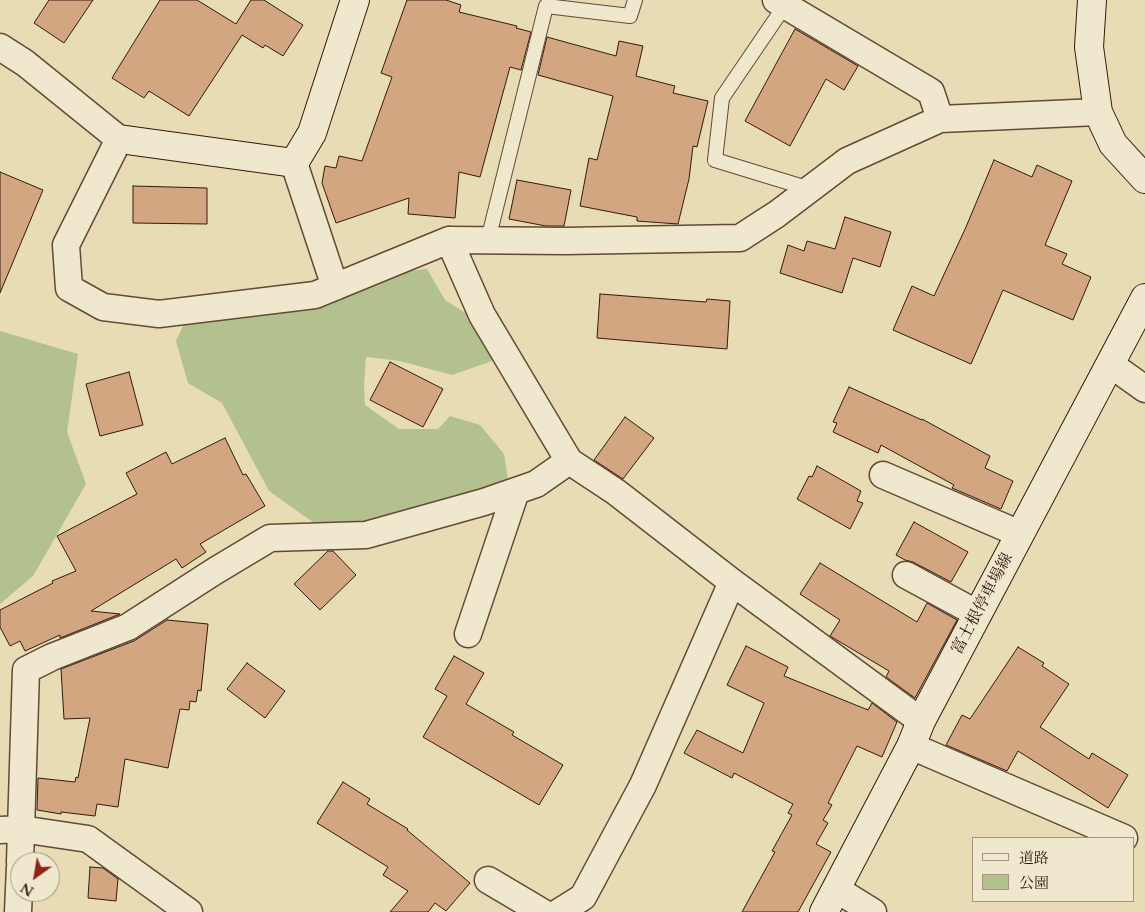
<!DOCTYPE html>
<meta charset="utf-8">
<style>
body{margin:0}
#map{position:relative;width:1145px;height:912px;overflow:hidden;background:#e7dcb3;font-family:Cardo,"Noto Serif JP",serif}
canvas{display:block}
.legend{position:absolute;left:972px;top:837px;width:162px;height:65px;box-sizing:border-box;background:#efe8ce;border:1px solid #a59580;margin:0;padding:6px 9px;list-style:none;font-size:15px;color:#35190c}
.legend li{display:flex;align-items:center;gap:10px;height:25px}
.legend b{width:25px;border:1px solid #a59580}
.north{position:absolute;left:10px;top:852px;width:50px;height:50px;box-sizing:border-box;background:#efe8ce;border:1px solid #a59580;border-radius:50%;rotate:212deg;font-size:14px;font-weight:700;line-height:20px;text-align:center;color:#35190c}
.north::after{content:'';display:block;margin:auto;width:18px;height:22px;background:#8f2418;clip-path:polygon(50% 0,100% 100%,50% 72%,0 100%)}
</style>
<div id="map">
<canvas width="1145" height="912"></canvas>
<ul class="legend">
<li><b style="height:6px;background:#efe8ce"></b>道路</li>
<li><b style="height:14px;background:#b3c18e"></b>公園</li>
</ul>
<div class="north">N</div>
</div>
<script>
const c = document.querySelector('canvas').getContext('2d');
c.lineJoin = 'round';
function fill(path, color) {
  c.fillStyle = color;
  c.fill(path, 'evenodd');
}
function poly(rows) {
  const path = new Path2D();
  for (const r of rows) {
    path.moveTo(r[0], r[1]);
    for (let i = 2; i < r.length; i += 2) path.lineTo(r[i], r[i + 1]);
  }
  return path;
}
function trace(path, color, width, dash) {
  c.strokeStyle = color;
  c.lineWidth = width;
  c.lineCap = dash ? 'butt' : 'round';
  c.setLineDash(dash || []);
  c.stroke(path);
}
function write(font, color, halo, rows, align = 'center') {
  c.font = font + ' Cardo,"Noto Serif JP",serif';
  c.lineWidth = 5;
  c.setLineDash([]);
  c.textBaseline = 'middle';
  c.strokeStyle = halo;
  c.fillStyle = color;
  for (const [text, x, y, turn = 0] of rows) {
    c.save();
    c.translate(x, y);
    c.rotate((+turn || 0) * Math.PI / 180);
    c.textAlign = isNaN(turn) ? turn : align;
    if (halo) c.strokeText(text, 0, 0);
    c.fillText(text, 0, 0);
    c.restore();
  }
}
fill(poly([
 [427,269,445,300,478,321,504,343,492,361,452,375,400,361,366,357,364,385,365,405,399,429,438,429,450,416,480,425,504,454,508,480,460,497,366,535,324,530,269,491,222,403,188,383,176,341,189,313,382,274],
 [0,331,78,354,67,432,86,484,33,576,0,604]
]), '#b3c18e');
const building = poly([
 [49,0,93,0,64,43,34,23,49,0],
 [160,0,197,0,236,24,251,0,264,0,303,25,283,56,265,45,263,48,242,35,189,116,149,91,144,98,112,78,160,0],
 [407,0,446,0,461,5,459,12,517,26,516,28,531,32,521,70,510,67,480,177,459,172,455,218,408,214,409,198,336,223,322,183,325,166,336,168,339,156,362,161,392,77,381,73,407,0],
 [795,29,858,66,844,90,826,79,790,146,745,121,795,29],
 [547,37,616,56,619,41,643,46,636,76,675,86,673,93,708,101,697,147,693,146,689,179,678,224,637,221,637,217,580,206,589,158,597,160,613,96,538,75,547,37],
 [994,160,1032,177,1037,165,1072,181,1045,245,1067,254,1062,264,1091,277,1073,320,1003,290,971,364,893,330,912,286,934,296,966,227,994,160],
 [0,172,43,190,0,293,0,172],
 [517,180,571,190,564,226,546,226,509,219,517,180],
 [133,186,207,188,207,224,133,223,133,186],
 [845,217,891,232,880,267,853,258,842,293,780,273,788,245,804,251,807,241,835,249,845,217],
 [600,294,706,302,707,299,730,301,727,349,597,338,600,294],
 [390,362,443,389,423,427,370,400,390,362],
 [129,372,143,425,100,436,86,384,129,372],
 [849,387,922,420,922,419,990,456,985,468,1013,481,1001,509,952,488,954,485,881,445,878,453,833,432,837,423,833,422,849,387],
 [625,417,654,438,623,479,594,460,625,417],
 [225,438,243,475,246,474,265,506,200,544,206,552,182,568,176,559,91,611,120,614,60,638,60,635,25,651,20,641,10,646,0,627,0,610,53,583,52,581,76,571,57,536,137,494,126,473,166,452,172,464,225,438],
 [817,466,861,491,857,501,863,503,850,529,797,499,809,476,812,477,817,466],
 [914,522,968,552,951,582,913,562,905,560,896,555,914,522],
 [328,551,333,551,356,575,320,610,294,584,328,551],
 [820,563,917,622,927,603,957,620,915,698,886,677,889,671,830,636,840,620,800,594,820,563],
 [167,620,208,624,201,691,198,690,196,702,190,701,189,710,180,709,168,768,125,759,118,807,97,804,95,816,61,812,61,814,37,810,38,778,75,782,76,777,78,778,90,718,64,719,61,669,134,641,167,620],
 [746,646,788,667,784,676,868,710,872,703,897,722,882,757,857,746,828,803,832,805,823,820,828,823,816,844,831,852,798,912,742,912,775,852,772,851,792,815,788,813,793,804,734,773,732,778,684,753,697,730,743,753,764,703,727,685,746,646],
 [1018,647,1044,663,1042,666,1069,684,1040,727,1089,759,1092,753,1128,775,1108,808,1018,751,1007,771,946,745,962,715,970,719,1018,647],
 [454,656,484,673,466,704,514,732,512,735,563,765,539,805,423,737,447,696,435,689,454,656],
 [247,663,285,691,265,718,227,689,247,663],
 [343,782,370,799,367,804,408,829,407,830,470,883,446,911,435,903,428,912,390,912,408,891,383,875,388,867,317,823,343,782],
 [90,867,103,868,118,879,116,901,88,898,90,867]
]);
fill(building, '#d3a682');
trace(building, '#35190c', 1);
const lane = poly([
 [788,1,722,98,715,160,810,189],
 [488,240,546,6,630,16,635,0]
]);
const street = poly([
 [776,0,931,92,940,119],
 [0,47,25,63,119,139,66,245,69,288,103,307,159,314,315,295,449,240,565,241,740,238,777,214,847,161,940,119,1098,112],
 [294,163,335,287],
 [449,240,482,315,569,461,616,492,732,582,921,721],
 [1110,364,1145,389],
 [883,475,1020,534],
 [906,575,978,614],
 [468,634,516,491],
 [911,746,1124,838],
 [0,830,21,829,88,839,189,912],
 [20,862,26,670,52,657,128,627,215,571,270,538,366,535,484,502,536,484,569,461],
 [488,880,542,912],
 [836,889,873,912],
 [18,912,20,867],
 [559,912,583,897,643,785,732,582]
]);
const secondary = poly([
 [1092,0,1089,47,1098,112,1113,144,1145,179],
 [119,139,294,163,312,133,355,0],
 [824,912,911,746,921,721,1145,298]
]);
trace(lane, '#624a36', 16);
trace(street, '#624a36', 29);
trace(secondary, '#35190c', 30);
trace(lane, '#efe8ce', 14);
trace(street, '#efe8ce', 26);
trace(secondary, '#efe8ce', 28);
write('16px', '#35190c', '#efe8ce', [
 ["富士根停車場線",983,604,-62]
]);
</script>
